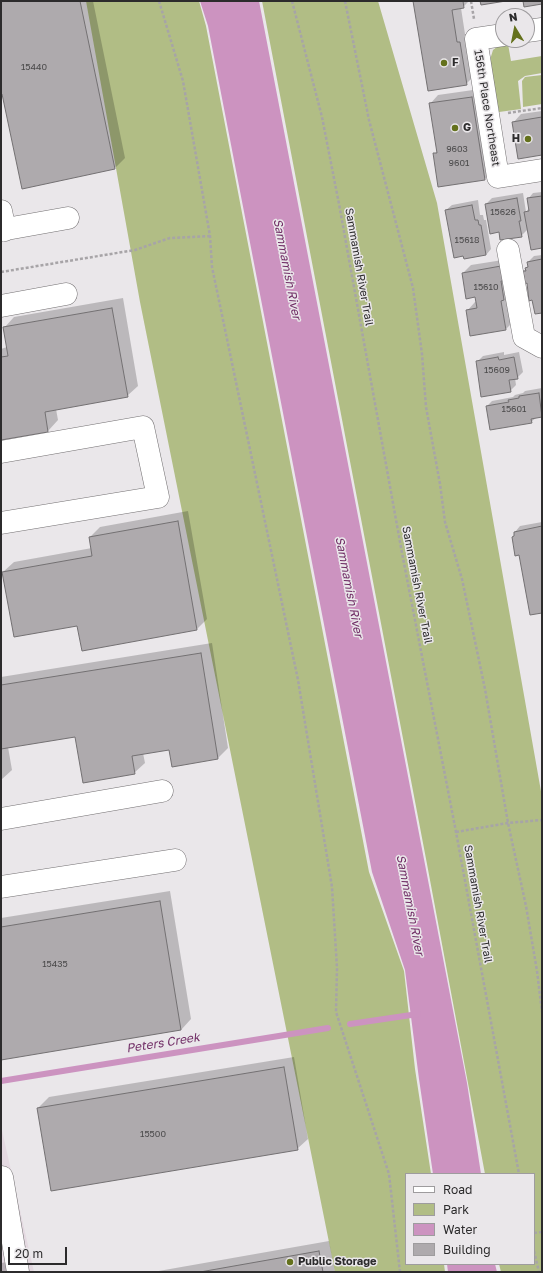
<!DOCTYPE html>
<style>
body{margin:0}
#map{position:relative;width:543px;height:1273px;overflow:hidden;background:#eae7ea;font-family:"Golos Text",sans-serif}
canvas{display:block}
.frame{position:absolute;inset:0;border:2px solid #2c2b2c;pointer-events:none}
.legend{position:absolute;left:405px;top:1173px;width:130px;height:92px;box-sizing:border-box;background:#eae7ea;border:1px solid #9e9c9e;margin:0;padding:5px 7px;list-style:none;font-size:12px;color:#2c2b2c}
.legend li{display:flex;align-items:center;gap:8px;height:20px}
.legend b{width:20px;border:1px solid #9e9c9e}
.north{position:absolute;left:495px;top:8px;width:40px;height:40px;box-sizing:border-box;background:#eae7ea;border:1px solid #9e9c9e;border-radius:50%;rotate:350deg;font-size:11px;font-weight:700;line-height:16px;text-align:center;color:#2c2b2c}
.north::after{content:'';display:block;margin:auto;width:14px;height:18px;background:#64711c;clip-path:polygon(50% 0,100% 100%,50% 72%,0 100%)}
.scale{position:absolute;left:8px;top:1247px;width:59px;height:18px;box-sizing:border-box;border:2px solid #2c2b2c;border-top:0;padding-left:5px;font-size:12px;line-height:14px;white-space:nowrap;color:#2c2b2c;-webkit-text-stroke:3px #eae7ea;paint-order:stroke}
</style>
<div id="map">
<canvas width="543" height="1273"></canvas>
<div class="frame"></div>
<ul class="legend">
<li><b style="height:5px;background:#fff"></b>Road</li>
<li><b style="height:11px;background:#b1bd85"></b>Park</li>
<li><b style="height:11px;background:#cc93c0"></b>Water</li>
<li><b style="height:11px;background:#aeaaad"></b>Building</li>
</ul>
<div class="north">N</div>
<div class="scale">20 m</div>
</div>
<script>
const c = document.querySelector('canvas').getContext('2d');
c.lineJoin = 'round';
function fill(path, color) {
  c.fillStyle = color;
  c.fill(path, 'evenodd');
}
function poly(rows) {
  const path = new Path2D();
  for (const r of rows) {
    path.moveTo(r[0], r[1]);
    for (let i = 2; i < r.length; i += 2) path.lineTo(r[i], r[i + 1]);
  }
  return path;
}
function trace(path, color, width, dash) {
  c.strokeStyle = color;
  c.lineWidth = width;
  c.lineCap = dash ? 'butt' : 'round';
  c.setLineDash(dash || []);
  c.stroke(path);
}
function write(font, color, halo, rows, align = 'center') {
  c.font = font + ' "Golos Text",sans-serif';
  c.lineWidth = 3;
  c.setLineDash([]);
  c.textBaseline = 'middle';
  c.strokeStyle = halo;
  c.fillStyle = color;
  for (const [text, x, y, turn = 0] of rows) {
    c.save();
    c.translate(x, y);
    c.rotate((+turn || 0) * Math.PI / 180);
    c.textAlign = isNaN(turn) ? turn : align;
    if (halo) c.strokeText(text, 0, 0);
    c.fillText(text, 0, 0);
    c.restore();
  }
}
fill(poly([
 [1,1126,34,1272,1,1272]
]), '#e4d9e1');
fill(poly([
 [86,1,199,1,206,26,369,872,404,971,415,1069,431,1174,406,1174,406,1264,444,1264,445,1272,335,1272,140,302],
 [262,1,378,1,437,203,542,797,542,1272,501,1272,499,1264,534,1264,534,1174,485,1174,427,864],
 [508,44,511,61,542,56,542,73,525,76,518,81,521,109,499,112,489,63,493,50,498,46],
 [542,75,542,104,523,107,522,81,525,77]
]), '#b1bd85');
fill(poly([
 [200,1,259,1,467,1083,481,1174,433,1174,419,1079,405,970,372,872,208,26],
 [447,1264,495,1264,497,1272,448,1272]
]), '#cc93c0');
fill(poly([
 [1,1,93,1,125,158,115,168,1,92],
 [414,1,469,1,463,7,461,8,465,34,468,34,475,75,466,84],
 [480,89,493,170,485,179,439,186,434,154,438,151,430,104,438,95],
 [542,111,542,154,513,123,521,114],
 [542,192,542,247,528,229,521,236,500,231,486,204,492,198,523,193,526,212,529,208,528,199,533,193],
 [478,200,480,215,483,215,484,220,486,220,491,249,486,255,446,210,452,205],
 [542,255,542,312,524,271,529,265,528,262,534,256],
 [509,259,514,321,506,329,467,311,475,302,477,302,476,296,463,273,471,265],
 [123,298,138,386,127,396,56,409,58,420,48,431,1,439,1,349,7,347,4,328,14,317],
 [504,352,504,355,519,352,523,372,517,378,515,378,516,385,510,391,477,362,483,356],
 [542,388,542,416,537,417,531,422,487,406,492,401,513,397,515,395,523,393,525,391],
 [188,511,207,619,197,629,83,650,78,624,3,572,14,562,92,548,90,537,100,527],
 [542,522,542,612,515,532,520,526],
 [212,643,228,748,218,758,173,766,170,749,143,753,145,763,134,773,76,736,8,747,12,770,1,780,1,677],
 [170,891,191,1019,181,1030,1,1059,1,918],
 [294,1057,308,1139,297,1149,38,1108,49,1097],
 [329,1241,335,1272,153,1272],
 [21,1260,23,1272,1,1272,1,1263]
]), '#0003');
trace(poly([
 [350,1024,418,1014],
 [1,1081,328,1028]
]), '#cc93c0', 6);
const building = poly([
 [1,1,80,1,115,169,22,189,2,94,1,93,1,1],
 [413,1,463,1,464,8,452,10,457,42,460,42,467,85,428,91,413,1],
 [480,1,506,1,481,5,480,1],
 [523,1,542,1,542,4,524,7,523,1],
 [472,97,485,180,438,187,433,153,437,153,429,103,472,97],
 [542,117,542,155,518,159,512,122,542,117],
 [542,196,542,248,531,250,524,212,529,211,527,198,542,196],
 [517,198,521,221,519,221,522,237,500,240,499,232,490,234,485,204,517,198],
 [472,205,475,220,478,220,479,225,481,225,486,255,464,259,463,256,454,258,445,210,472,205],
 [542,259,542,313,535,314,532,300,529,301,527,283,525,284,523,271,526,271,525,268,528,267,527,262,542,259],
 [501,266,503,281,501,281,504,300,501,301,506,330,470,336,466,310,477,308,475,297,466,299,462,273,501,266],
 [112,308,128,397,45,412,48,432,1,440,1,357,8,356,3,327,112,308],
 [498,357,499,360,514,357,518,379,509,380,511,392,481,397,476,361,498,357],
 [539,393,542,417,531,419,532,423,490,430,486,406,509,402,508,400,519,398,519,396,539,393],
 [178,521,197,630,82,651,77,626,14,637,2,572,92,556,89,537,178,521],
 [542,526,542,613,530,615,519,555,515,556,512,537,514,536,514,532,542,526],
 [201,653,218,759,172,767,169,750,132,756,135,774,83,783,75,737,1,749,1,685,201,653],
 [160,901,181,1030,1,1060,1,927,160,901],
 [284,1067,298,1150,51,1191,37,1108,284,1067],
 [319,1251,323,1272,200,1272,319,1251]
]);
fill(building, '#aeaaad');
trace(building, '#737072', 1);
const minor = poly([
 [527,31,542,29],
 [503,35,476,39,498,177,542,170],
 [1,211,5,230],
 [1,230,68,218],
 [508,250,524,337,542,347],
 [1,306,66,294],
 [1,452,143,427,158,497,1,523],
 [1,819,162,791],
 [1,887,175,860],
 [1,1177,2,1177,18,1272]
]);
trace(minor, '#737072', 23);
trace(poly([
 [159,1,183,81,210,236,212,267,298,680,332,887,337,968,336,1012,389,1174,400,1272],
 [292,1,322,117,339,204,402,553,456,832,519,1174],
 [345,1,369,120,413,288,422,354,426,407,440,484,445,522,462,579,485,689,508,823,526,906,537,971,542,1012],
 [471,1,474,19],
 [508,113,542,108],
 [1,272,135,250,170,238,210,236],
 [456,832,508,823,542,820],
 [534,1233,542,1232],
 [534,1251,539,1272]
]), '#a7a4a7', 2.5, [3, 2]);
trace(minor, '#fff', 22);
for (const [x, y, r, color] of [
 [444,63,4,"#64711c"],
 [455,128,4,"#64711c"],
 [528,139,4,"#64711c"],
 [290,1262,4,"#64711c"]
]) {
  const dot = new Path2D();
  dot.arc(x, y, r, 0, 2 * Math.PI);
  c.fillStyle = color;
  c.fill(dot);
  trace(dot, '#eae7ea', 1.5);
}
write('9px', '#4c4b4c', null, [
 ["15440",34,67],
 ["9603",457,149],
 ["9601",459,163],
 ["15626",503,212],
 ["15618",467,240],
 ["15610",486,287],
 ["15609",497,370],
 ["15601",514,409],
 ["15435",55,964],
 ["15500",153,1134]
]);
write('bold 11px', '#2c2b2c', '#eae7ea', [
 ["F",452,63],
 ["G",463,128],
 ["H",520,139,"right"],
 ["Public Storage",298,1262]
], 'left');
write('11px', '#2c2b2c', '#eae7ea', [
 ["156th Place Northeast",487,108,81],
 ["Sammamish River Trail",359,267,80],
 ["Sammamish River Trail",417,585,79],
 ["Sammamish River Trail",478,904,80]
]);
write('italic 12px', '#6f2b64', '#eae7ea', [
 ["Sammamish River",287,269,79],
 ["Sammamish River",349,587,79],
 ["Sammamish River",410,905,79],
 ["Peters Creek",163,1043,-9]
]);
</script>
